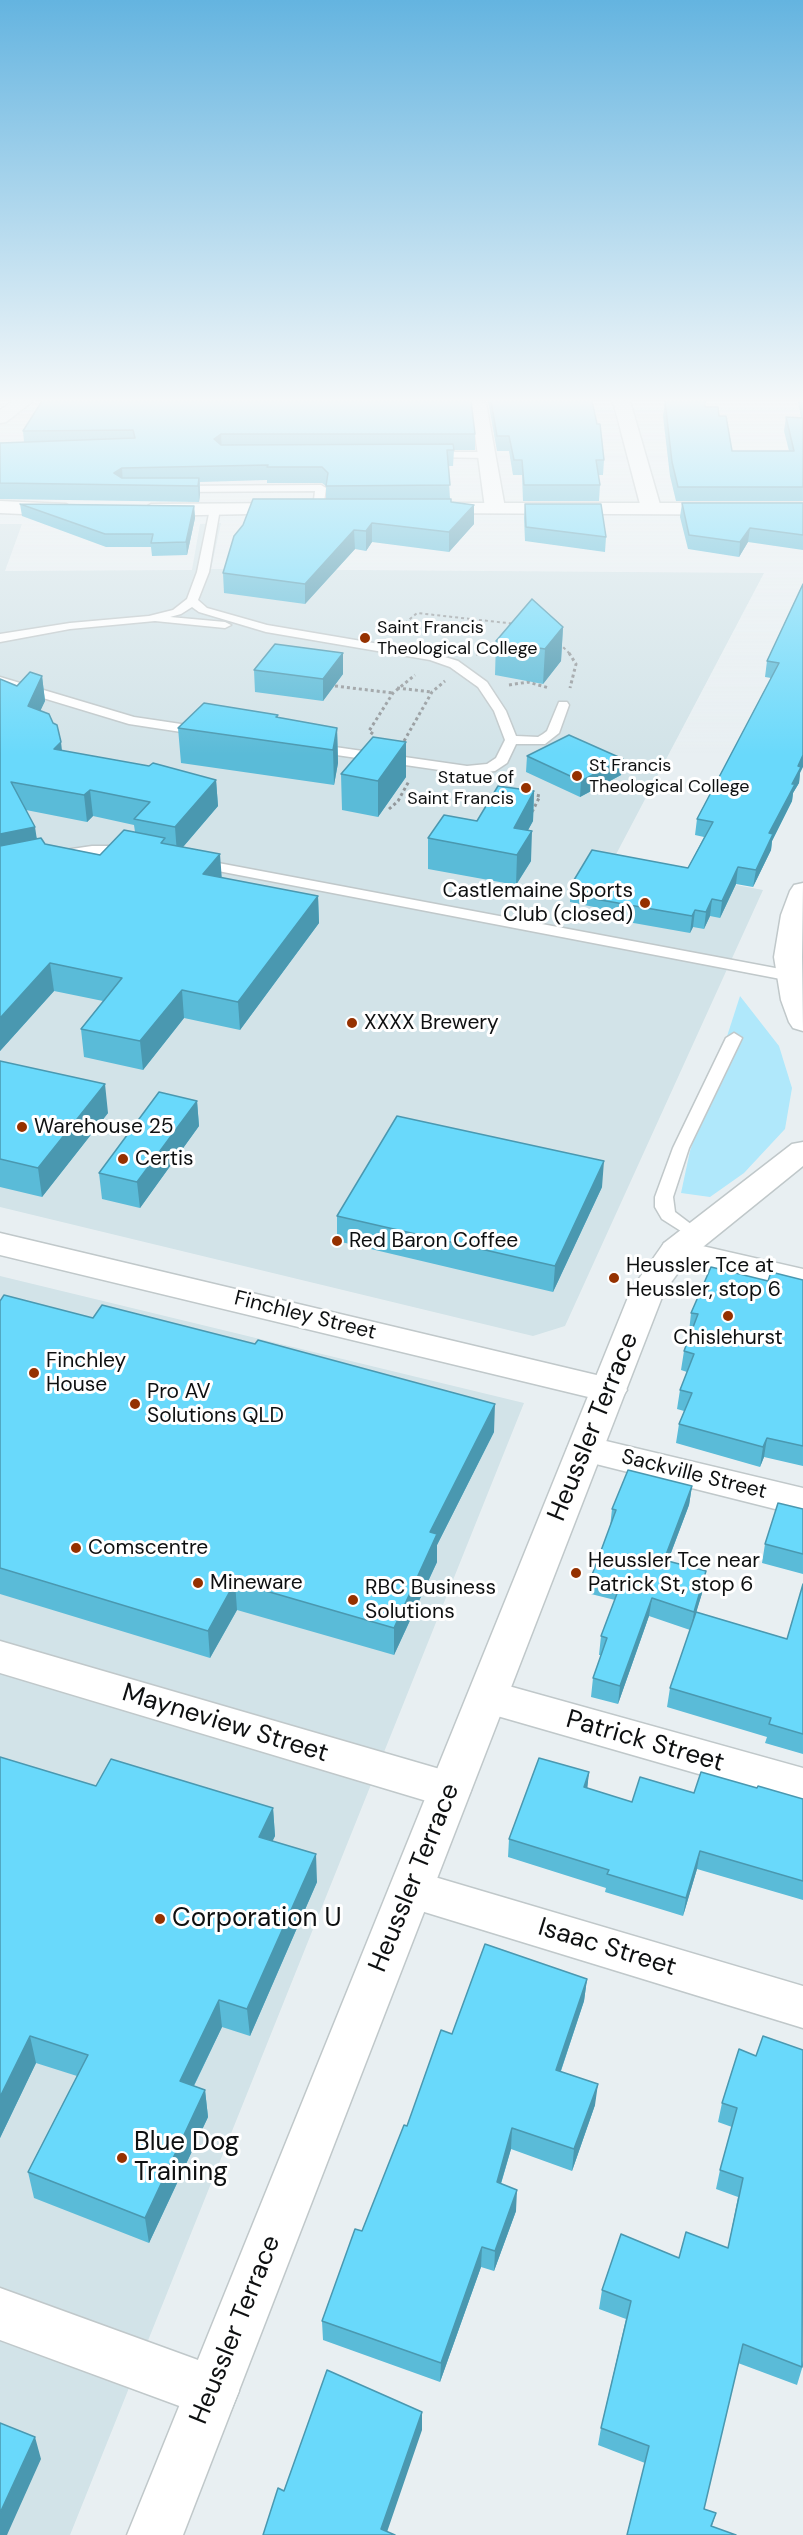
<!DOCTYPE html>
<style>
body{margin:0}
canvas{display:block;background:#e8eff2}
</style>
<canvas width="803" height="2535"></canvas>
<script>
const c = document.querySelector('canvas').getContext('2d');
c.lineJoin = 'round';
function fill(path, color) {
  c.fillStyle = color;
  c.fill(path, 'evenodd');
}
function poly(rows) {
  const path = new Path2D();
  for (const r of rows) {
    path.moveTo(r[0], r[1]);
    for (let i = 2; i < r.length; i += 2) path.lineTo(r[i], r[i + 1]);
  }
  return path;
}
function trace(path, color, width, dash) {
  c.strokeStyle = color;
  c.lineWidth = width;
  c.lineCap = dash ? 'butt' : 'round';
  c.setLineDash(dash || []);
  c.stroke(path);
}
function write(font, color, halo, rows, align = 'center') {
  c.font = font + ' "DM Sans",sans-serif';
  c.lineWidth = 6;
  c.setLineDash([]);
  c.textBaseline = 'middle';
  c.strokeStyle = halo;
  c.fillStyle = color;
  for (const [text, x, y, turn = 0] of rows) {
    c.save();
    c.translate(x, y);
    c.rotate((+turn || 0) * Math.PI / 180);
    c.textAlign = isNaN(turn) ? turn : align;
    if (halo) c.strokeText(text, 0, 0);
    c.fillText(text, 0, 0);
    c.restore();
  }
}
fill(poly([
 [221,523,211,569,764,573,612,862,763,890,565,1326,533,1336,0,1207,0,524,22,524,5,571,192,570,200,524],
 [0,1276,524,1403,70,2535,0,2535]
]), '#d2e3e8');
fill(poly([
 [740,996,779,1046,792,1088,785,1129,744,1173,710,1197,681,1193,690,1151]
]), '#b0e8fb');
const service = poly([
 [426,452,488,452,493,455,488,458,430,457,426,456,426,452],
 [321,485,326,488,323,509,318,512,313,509,315,491,176,492,171,489,176,486,321,485],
 [215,506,220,509,209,572,198,600,207,608,267,625,432,653,458,661,487,682,506,711,516,736,538,737,543,734,547,731,559,702,567,702,569,705,559,733,545,744,516,744,507,763,495,771,467,774,309,751,308,748,314,744,467,766,487,764,496,758,505,740,494,711,478,687,450,667,430,660,266,632,199,612,192,607,181,614,170,617,225,622,231,625,225,628,155,621,70,629,0,642,0,634,70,623,149,616,173,610,187,599,197,572,210,509,215,506],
 [0,677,134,717,201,727,207,731,201,735,129,724,0,685,0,677],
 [92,846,128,846,135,850,128,854,92,854,58,859,51,855,58,851,92,846],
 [197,859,791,971,799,976,791,981,192,866,192,860,197,859],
 [734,1033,742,1038,689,1148,673,1197,675,1212,704,1234,695,1240,662,1219,655,1207,655,1197,673,1148,726,1038,734,1033]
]);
const minor = poly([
 [405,401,466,401,486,403,505,508,502,512,488,512,485,508,472,411,414,406,405,401],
 [613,401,630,401,661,508,658,512,644,512,641,508,613,401],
 [0,1233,609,1378,621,1381,627,1390,621,1399,609,1402,0,1255,0,1233],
 [676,1240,803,1269,803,1291,664,1259,660,1251,664,1243,676,1240],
 [585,1436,803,1488,803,1516,572,1458,567,1449,572,1440,585,1436],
 [0,1641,450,1772,465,1777,471,1790,465,1803,450,1808,0,1673,0,1641],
 [487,1680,803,1768,803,1804,473,1709,467,1697,473,1685,487,1680],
 [411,1870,803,1986,803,2028,395,1903,389,1889,395,1875,411,1870],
 [0,2288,231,2372,239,2391,231,2410,212,2418,0,2340,0,2288]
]);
const tertiary = poly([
 [0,501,66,504,76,510,66,516,0,513,0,501],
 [294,503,301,505,304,509,301,513,151,516,141,510,151,504,294,503],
 [430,503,803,503,803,515,423,513,420,509,430,503],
 [803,883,802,957,803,1031,793,1028,789,1022,781,1000,774,957,781,915,790,891,794,885,803,883],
 [803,1142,803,1166,688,1259,664,1292,183,2535,127,2535,631,1290,664,1243,792,1144,803,1142]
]);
const primary = poly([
 [13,401,33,401,6,422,0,423,0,410,13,401]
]);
trace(service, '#c0c8ca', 3);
trace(minor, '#c0c8ca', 3);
trace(tertiary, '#c0c8ca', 3);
trace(primary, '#c0c8ca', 3);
trace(poly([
 [396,631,417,613,516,624],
 [559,643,570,654],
 [476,654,490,651]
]), '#93989b', 2, [3, 3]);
trace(poly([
 [569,653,576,664,570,688],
 [476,654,483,653],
 [509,685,528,682,549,688],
 [335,686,393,693],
 [397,688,432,692],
 [373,734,369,731,393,693,415,675],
 [404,741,432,692,445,681],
 [531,794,540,796,532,812],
 [389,809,398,801,409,781]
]), '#93989b', 3, [3, 3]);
fill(service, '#fff');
fill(minor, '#fff');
fill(tertiary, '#fff');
fill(primary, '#fff');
fill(poly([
 [42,401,475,434,475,450,454,450,453,466,448,466,450,499,451,502,474,505,474,524,449,552,372,542,366,551,355,549,305,604,224,593,223,573,326,499,326,486,322,483,267,483,267,480,200,482,200,494,199,502,0,499,0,443,24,442,23,431],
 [481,401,592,401,604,460,603,475,598,475,600,485,599,501,523,501,522,475,513,475,509,451,497,451,488,401],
 [665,401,705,407,719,416,732,451,789,451,784,431,786,417,801,418,798,401,803,401,803,501,676,501,670,476,663,416],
 [682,503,803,503,803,550,748,542,739,557,688,549,680,517],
 [20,504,194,506,195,518,187,555,152,556,151,547,106,547,22,516],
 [525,504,606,537,605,552,525,541,524,518],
 [803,584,800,773,799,783,793,793,792,801,772,841,771,850,753,887,736,884,720,918,710,916,704,929,693,927,690,933,594,916,594,907,570,902,571,885,688,868,704,837,695,835,697,819,771,678,765,677,767,661],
 [563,627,561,661,543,684,495,675,496,641],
 [254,670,343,674,323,701,255,692],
 [42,676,45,701,40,710,62,751,216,780,218,806,183,847,222,878,318,896,319,923,240,1030,184,1018,143,1070,84,1057,81,1029,103,1001,54,991,0,1051,0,679,17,686],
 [26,810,87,822,93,816,134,825,135,832,100,855,45,844,37,839],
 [278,715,278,718,337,728,338,763,334,785,181,763,178,728],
 [406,742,406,777,378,817,342,810,341,774],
 [527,756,623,759,621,775,580,797,526,772],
 [534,791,533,821,528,830,531,861,516,885,428,869,428,838,477,821],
 [0,1061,108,1113,42,1197,0,1187],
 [197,1101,199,1126,140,1208,102,1199,99,1173],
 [602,1187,553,1292,337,1241,337,1216],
 [803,1280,803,1466,764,1457,760,1467,676,1443,679,1424,684,1411,677,1409,680,1390,687,1372,681,1370,684,1351,691,1332,689,1332,691,1313,768,1281],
 [0,1301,494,1432,437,1545,437,1562,394,1655,237,1610,210,1658,0,1594],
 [692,1486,689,1505,668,1561,706,1571,703,1590,696,1612,787,1639,803,1584,803,1754,765,1743,767,1737,667,1707,670,1688,690,1630,649,1616,618,1704,591,1697,593,1678,601,1655,599,1655,601,1636,615,1600,591,1594,592,1575,610,1527,612,1509],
 [803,1509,803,1574,762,1563,765,1544],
 [0,1757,96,1786,273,1808,275,1836,272,1841,317,1882,250,2036,222,2027,194,2086,205,2090,208,2117,149,2243,34,2198,28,2172,77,2076,36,2063,0,2138],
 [589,1772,587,1788,632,1802,694,1793,757,1788,803,1799,803,1900,697,1869,683,1916,605,1892,606,1888,508,1857,509,1839],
 [587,1979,584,2001,561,2071,595,2105,572,2171,511,2149,501,2184,516,2211,494,2271,481,2267,440,2382,323,2340,322,2321,452,2034],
 [739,2049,803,2365,797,2385,738,2363,704,2509,716,2513,712,2526,627,2535,645,2463,598,2445,601,2428,626,2319,599,2309,602,2290,679,2258,728,2248,738,2197,716,2189,720,2170,732,2127,718,2122,722,2103]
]), '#5abbd8');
fill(poly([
 [221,434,222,450,214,439],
 [122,468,123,484,114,473],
 [199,478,200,494,199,502,198,486],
 [474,505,474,524,449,552,449,532],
 [194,506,195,518,187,555,186,542],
 [372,523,372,542,366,551,366,531],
 [750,528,748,542,739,557,740,542],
 [354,530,355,549,305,604,305,584],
 [563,627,561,661,543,684,545,649],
 [343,653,343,674,323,701,323,679],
 [42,676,45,701,31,731,28,706],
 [337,728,338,763,334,785,333,750],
 [61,742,64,768,54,749],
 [406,742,406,777,378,817,378,781],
 [803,755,803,767,800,773,799,783,793,793,792,801,772,841,771,850,753,887,756,870,769,833,792,784,798,766],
 [623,759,621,775,580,797,581,781],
 [216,780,218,806,177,854,175,827],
 [90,790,93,816,87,822,84,795],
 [534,791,533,821,515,854,514,828],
 [35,827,39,853,0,862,0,834],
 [532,831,531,861,516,885,517,855],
 [220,854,222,881,203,874],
 [738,867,736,884,720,918,722,901],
 [318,896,319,923,240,1030,238,1002],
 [712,899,710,916,704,929,706,912],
 [695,910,693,927,690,933,692,916],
 [50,963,54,991,0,1051,0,1018],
 [182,990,184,1018,143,1070,140,1041],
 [105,1084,108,1113,42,1197,38,1168],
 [197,1101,199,1126,140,1208,137,1182],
 [604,1161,602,1187,553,1292,555,1266],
 [495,1404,494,1432,437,1545,437,1562,394,1655,394,1628,430,1532],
 [767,1438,764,1457,760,1467,763,1447],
 [692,1486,689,1505,661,1579,664,1560],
 [706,1571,703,1590,691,1630,694,1612],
 [235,1582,237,1610,210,1658,208,1631],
 [652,1598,649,1616,618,1704,620,1686],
 [589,1772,587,1791,584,1787],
 [273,1808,275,1836,261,1865,259,1837],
 [700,1851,697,1869,683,1916,686,1898],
 [316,1854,317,1882,250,2036,247,2009],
 [587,1979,584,2001,554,2091,556,2070],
 [219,2000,222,2027,183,2108,180,2081],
 [30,2036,36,2063,0,2138,0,2097],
 [598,2084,595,2105,572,2171,574,2149],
 [205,2090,208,2117,149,2243,145,2218],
 [512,2128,511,2149,495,2203,497,2182],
 [517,2190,516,2211,494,2271,495,2251],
 [482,2247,481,2267,440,2382,441,2363],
 [422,2412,422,2430,386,2535,381,2529],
 [35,2437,41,2459,7,2535,0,2535,0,2513]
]), '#4a98b0');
const building = poly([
 [42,401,471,401,475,434,221,434,214,439,221,445,453,444,454,450,447,450,450,485,326,486,328,473,322,467,267,467,268,465,122,468,114,473,122,478,199,478,198,486,0,483,0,443,135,438,133,430,23,431,42,401],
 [491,401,592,401,597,424,600,424,604,460,596,460,600,485,524,485,522,460,514,460,509,436,497,436,491,401],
 [665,401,705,401,705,407,718,407,719,416,726,416,732,451,794,451,786,417,803,418,803,487,678,487,672,462,665,401],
 [253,499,451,499,451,502,474,505,449,532,372,523,366,531,354,530,305,584,223,573,234,536,243,525,253,499],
 [682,503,803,503,803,535,750,528,740,542,689,535,682,503],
 [20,504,194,506,186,542,151,543,153,534,105,534,20,504],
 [525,504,601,504,606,537,526,527,525,504],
 [803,584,803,755,798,766,801,767,792,784,795,784,769,833,773,834,756,870,738,867,722,901,712,899,706,912,695,910,692,916,595,899,599,891,571,885,592,850,688,868,713,822,697,819,779,663,767,661,803,584],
 [532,599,563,627,545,649,496,641,532,599],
 [275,644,343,653,323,679,254,670,275,644],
 [30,672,42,676,28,706,49,714,53,723,57,725,61,742,54,749,149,766,153,763,216,780,175,827,134,819,150,802,90,790,84,795,11,782,35,827,0,834,0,679,17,686,30,672],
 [204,703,278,715,276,717,337,728,333,750,178,728,204,703],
 [569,735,623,759,581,781,527,756,569,735],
 [373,737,406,742,378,781,341,774,373,737],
 [498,786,534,791,514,828,532,831,517,855,428,838,444,815,477,821,498,786],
 [124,830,165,838,161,843,220,854,203,874,318,896,238,1002,182,990,140,1041,81,1029,122,978,50,963,0,1018,0,846,41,838,45,844,100,855,124,830],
 [0,1061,105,1084,38,1168,0,1159,0,1061],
 [159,1092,197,1101,137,1182,99,1173,159,1092],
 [397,1116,604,1161,555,1266,337,1216,397,1116],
 [711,1267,768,1281,771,1272,803,1280,803,1446,767,1438,763,1447,679,1424,692,1393,680,1390,694,1354,684,1351,698,1314,691,1313,711,1267],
 [4,1295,93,1318,102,1305,255,1344,258,1340,495,1404,430,1532,437,1534,394,1628,235,1582,208,1631,0,1568,0,1301,4,1295],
 [628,1470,692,1486,664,1560,706,1571,694,1612,652,1598,620,1686,593,1678,607,1638,601,1636,621,1583,592,1575,616,1510,612,1509,628,1470],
 [778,1503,803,1509,803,1554,765,1544,778,1503],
 [803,1584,803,1734,769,1724,771,1718,670,1688,696,1612,787,1639,803,1584],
 [0,1757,96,1786,111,1759,273,1808,259,1837,316,1854,247,2009,219,2000,180,2081,205,2090,145,2218,28,2172,88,2055,30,2036,0,2097,0,1757],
 [539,1758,589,1772,584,1787,632,1802,640,1777,694,1793,701,1772,757,1788,758,1786,803,1799,803,1881,700,1851,686,1898,607,1874,609,1870,509,1839,539,1758],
 [485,1944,587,1979,556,2070,598,2084,574,2149,512,2128,497,2182,517,2190,495,2251,482,2247,441,2363,322,2321,355,2229,362,2231,404,2125,407,2126,441,2030,452,2034,485,1944],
 [763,2036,803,2050,802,2367,743,2344,704,2509,716,2513,711,2526,736,2535,627,2535,649,2446,601,2428,631,2301,602,2290,621,2234,679,2258,686,2232,728,2248,743,2178,720,2170,737,2108,722,2103,739,2049,756,2056,763,2036],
 [327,2370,422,2412,381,2529,395,2535,263,2535,278,2488,284,2491,327,2370],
 [0,2423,35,2437,0,2513,0,2423]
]);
fill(building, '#69d9fb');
trace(building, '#4a98b0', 1.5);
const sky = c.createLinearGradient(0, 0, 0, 755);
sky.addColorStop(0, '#64b4e0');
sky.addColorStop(0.53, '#f5f8f9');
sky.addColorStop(1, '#f5f8f900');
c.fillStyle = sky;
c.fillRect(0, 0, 803, 755);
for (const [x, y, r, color] of [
 [365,638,6,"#953100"],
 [577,776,6,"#953100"],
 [526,788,6,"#953100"],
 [645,903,6,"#953100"],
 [352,1023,6,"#953100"],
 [22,1127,6,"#953100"],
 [123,1159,6,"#953100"],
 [337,1241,6,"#953100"],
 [614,1278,6,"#953100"],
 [728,1316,6,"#953100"],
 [34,1373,6,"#953100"],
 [135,1404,6,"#953100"],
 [76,1548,6,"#953100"],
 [576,1573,6,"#953100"],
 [198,1583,6,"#953100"],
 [353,1600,6,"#953100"],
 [160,1919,6,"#953100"],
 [122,2158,6,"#953100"]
]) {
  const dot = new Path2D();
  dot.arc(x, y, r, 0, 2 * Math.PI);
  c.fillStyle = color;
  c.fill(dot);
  trace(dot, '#fff', 2);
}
write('18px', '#0e1011', '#fff', [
 ["Saint Francis",377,628],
 ["Theological College",377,649],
 ["St Francis",589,766],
 ["Theological College",589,787],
 ["Statue of",514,778,"right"],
 ["Saint Francis",514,799,"right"]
], 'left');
write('21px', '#0e1011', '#fff', [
 ["Castlemaine Sports",633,891,"right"],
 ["Club (closed)",633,915,"right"],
 ["XXXX Brewery",364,1023],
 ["Warehouse 25",34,1127],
 ["Certis",135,1159],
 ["Red Baron Coffee",349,1241],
 ["Heussler Tce at",626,1266],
 ["Heussler, stop 6",626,1290],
 ["Chislehurst",728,1338,"center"],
 ["Finchley",46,1361],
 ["House",46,1385],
 ["Pro AV",147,1392],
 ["Solutions QLD",147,1416],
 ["Comscentre",88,1548],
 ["Heussler Tce near",588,1561],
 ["Patrick St, stop 6",588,1585],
 ["Mineware",210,1583],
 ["RBC Business",365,1588],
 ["Solutions",365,1612]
], 'left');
write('21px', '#0e1011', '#fff', [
 ["Finchley Street",305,1316,14],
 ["Sackville Street",694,1475,14]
]);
write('26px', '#0e1011', '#fff', [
 ["Heussler Terrace",594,1427,-68],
 ["Mayneview Street",225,1724,17],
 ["Patrick Street",645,1742,16],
 ["Heussler Terrace",415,1878,-68],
 ["Isaac Street",607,1948,17],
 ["Heussler Terrace",236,2330,-68]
]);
write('26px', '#0e1011', '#fff', [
 ["Corporation U",172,1919],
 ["Blue Dog",134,2143],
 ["Training",134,2173]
], 'left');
</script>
